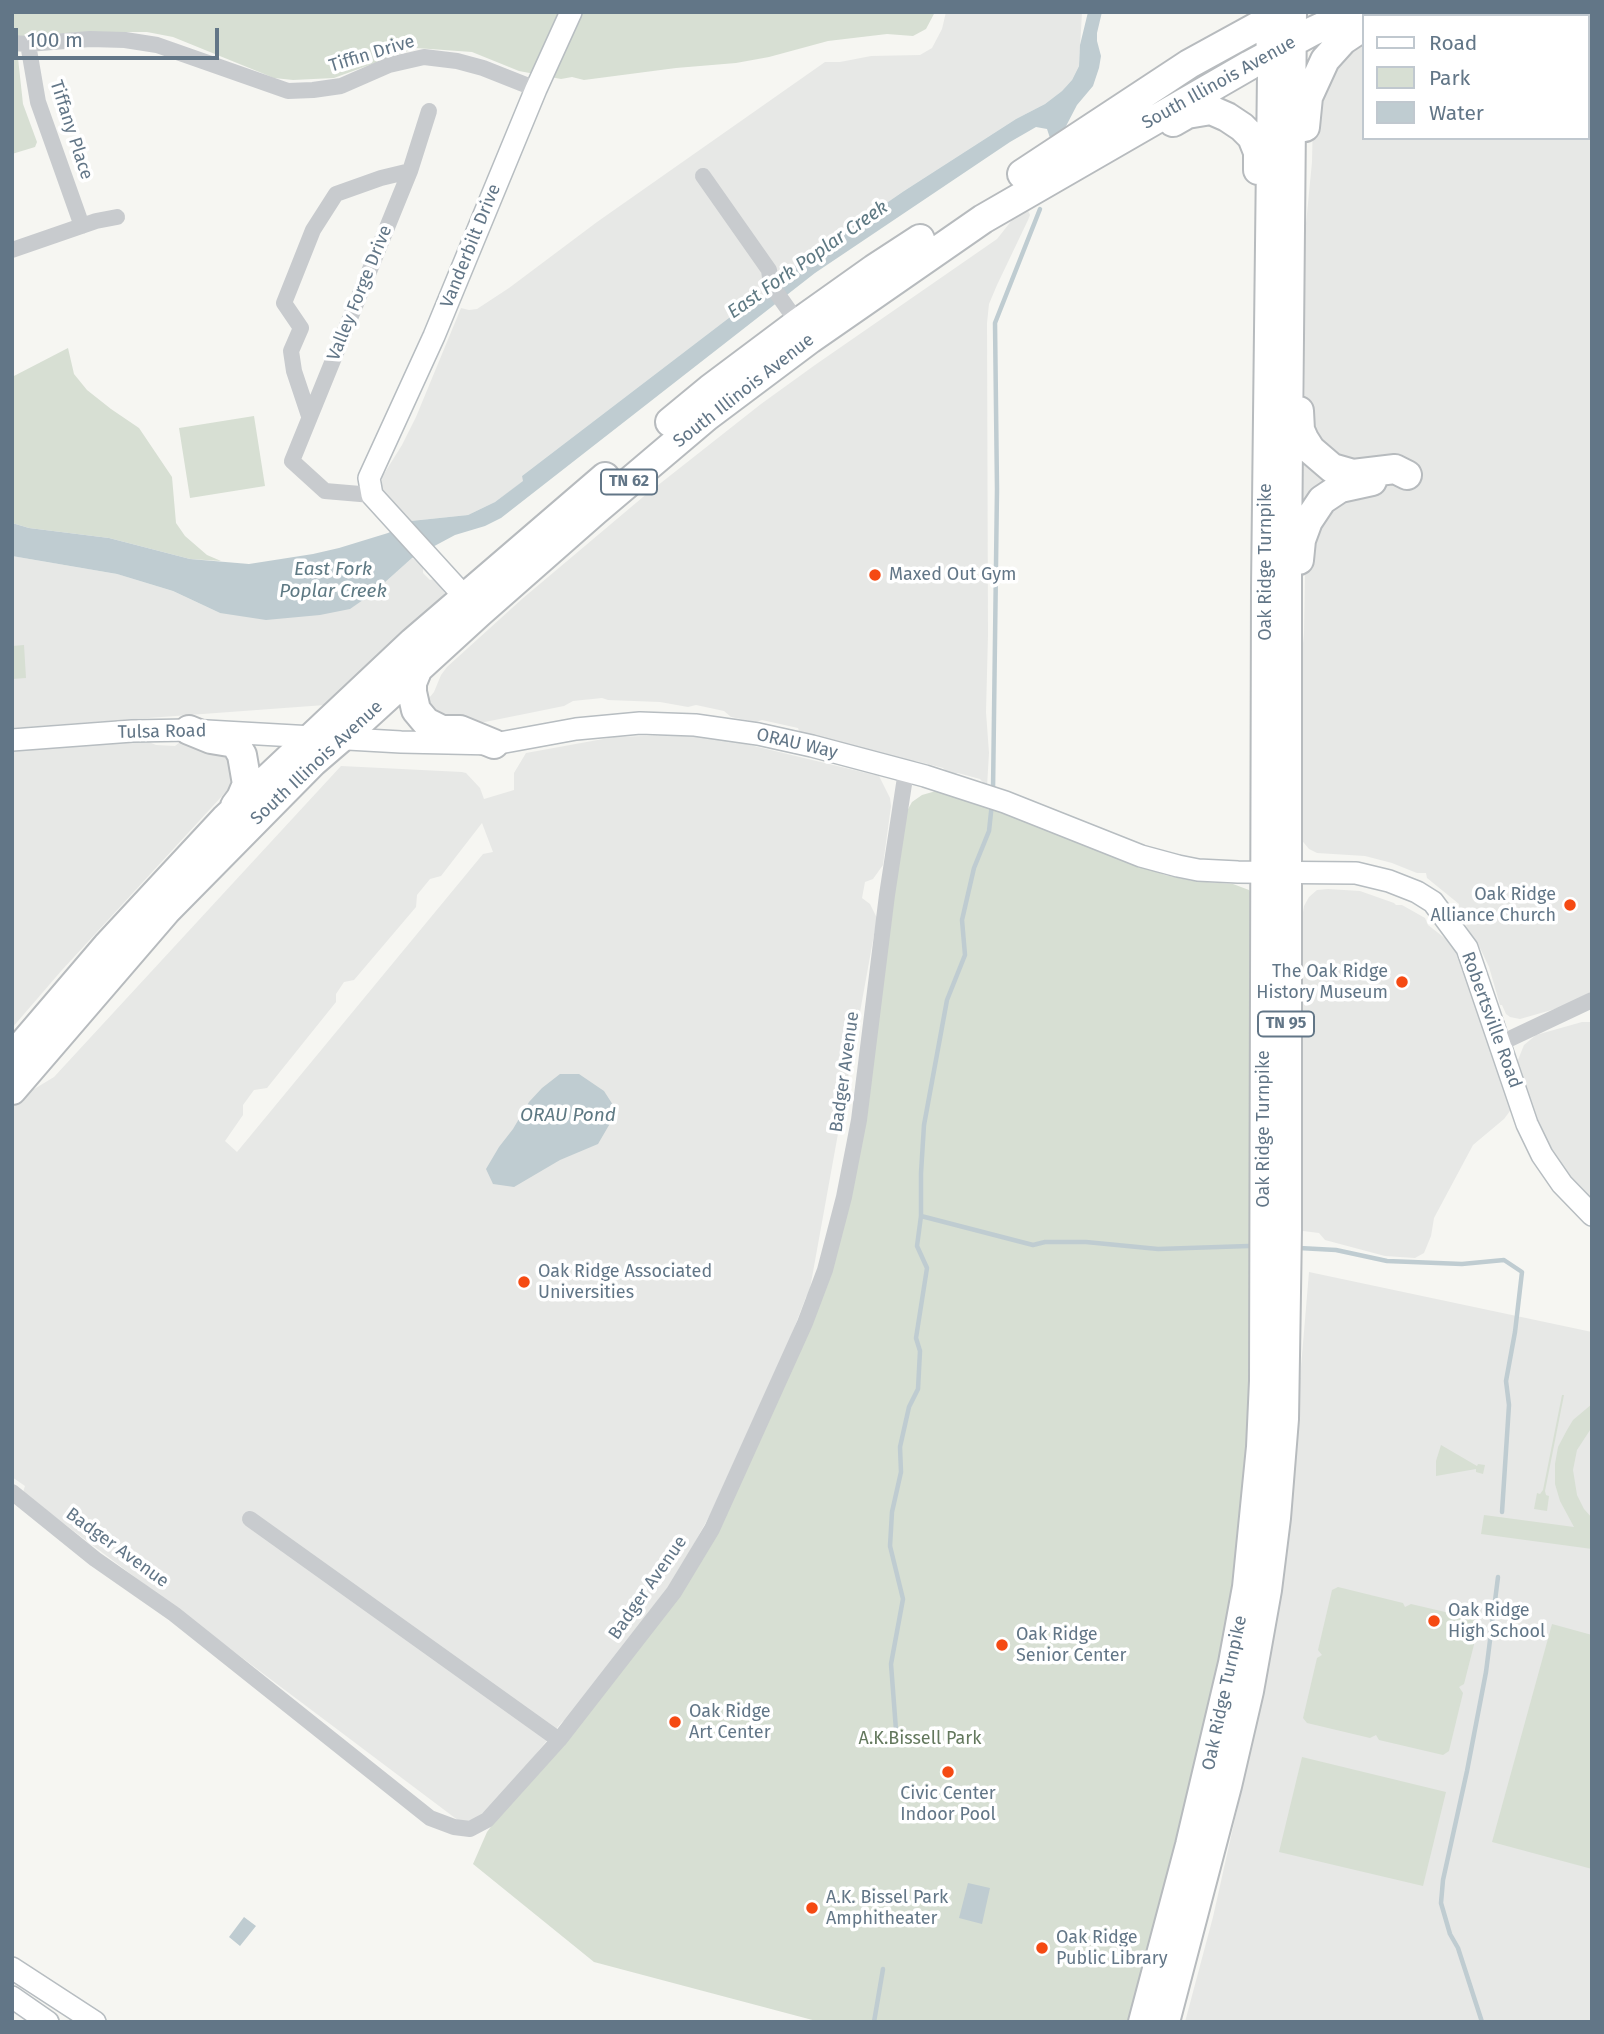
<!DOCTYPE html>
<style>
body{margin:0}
#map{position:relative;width:1604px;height:2034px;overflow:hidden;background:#f6f6f2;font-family:"Fira Sans",sans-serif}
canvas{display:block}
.frame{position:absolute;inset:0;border:14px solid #627687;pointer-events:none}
.legend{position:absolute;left:1362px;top:14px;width:228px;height:126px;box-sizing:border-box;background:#fff;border:2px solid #c0c8cf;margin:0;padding:9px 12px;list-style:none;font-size:21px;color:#627687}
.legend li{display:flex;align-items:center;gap:14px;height:35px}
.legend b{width:35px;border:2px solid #c0c8cf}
.scale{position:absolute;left:14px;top:28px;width:205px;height:32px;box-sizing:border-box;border:4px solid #627687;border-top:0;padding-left:9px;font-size:21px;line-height:24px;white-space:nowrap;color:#627687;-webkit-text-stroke:5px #fff;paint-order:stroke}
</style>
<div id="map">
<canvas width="1604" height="2034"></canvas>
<div class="frame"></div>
<ul class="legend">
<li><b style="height:9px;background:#fff"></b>Road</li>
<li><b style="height:19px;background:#d7dfd3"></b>Park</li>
<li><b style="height:19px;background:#bfccd1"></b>Water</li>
</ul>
<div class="scale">100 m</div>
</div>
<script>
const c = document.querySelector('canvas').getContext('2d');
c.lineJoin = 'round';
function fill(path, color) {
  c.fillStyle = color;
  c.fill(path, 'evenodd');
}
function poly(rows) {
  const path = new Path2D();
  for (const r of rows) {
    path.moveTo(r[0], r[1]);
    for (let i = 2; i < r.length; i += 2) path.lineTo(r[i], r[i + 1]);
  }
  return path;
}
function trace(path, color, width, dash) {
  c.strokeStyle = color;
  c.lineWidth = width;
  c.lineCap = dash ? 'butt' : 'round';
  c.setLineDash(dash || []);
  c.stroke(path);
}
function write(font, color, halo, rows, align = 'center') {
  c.font = font + ' "Fira Sans",sans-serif';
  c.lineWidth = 7;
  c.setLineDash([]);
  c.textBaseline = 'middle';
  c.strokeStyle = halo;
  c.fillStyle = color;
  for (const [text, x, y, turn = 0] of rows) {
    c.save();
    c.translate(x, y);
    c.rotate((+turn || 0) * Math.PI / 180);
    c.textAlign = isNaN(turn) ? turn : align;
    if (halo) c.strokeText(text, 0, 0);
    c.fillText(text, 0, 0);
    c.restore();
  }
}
fill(poly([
 [946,12,1082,12,1079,66,1072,80,1062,91,1045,104,1016,119,904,191,796,265,789,268,786,281,760,300,755,298,522,476,524,481,495,502,468,515,411,521,382,490,382,477,402,445,416,417,461,308,469,310,477,309,509,288,597,222,825,62,840,62,871,56,920,55,932,48,942,29],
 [1421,12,1592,12,1592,991,1562,1007,1520,1019,1510,1017,1506,1014,1502,1005,1500,1005,1489,967,1481,950,1466,926,1467,924,1459,913,1459,904,1427,878,1426,873,1417,873,1392,863,1365,856,1317,853,1309,849,1299,837,1297,708,1304,633,1305,576,1309,546,1302,514,1305,415,1305,234,1312,162,1313,116,1329,68,1364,40,1364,138,1588,138,1588,16,1411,16],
 [1027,208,1030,215,1028,220,997,285,989,304,987,323,988,635,986,712,989,753,987,787,980,779,958,773,954,774,946,771,943,768,916,761,911,762,800,734,798,728,762,720,756,722,731,717,724,711,696,705,688,707,660,702,608,700,602,698,573,701,564,706,475,724,448,726,425,703,434,692,441,675,447,667,522,599,643,497,761,404,815,365,997,239,1016,215],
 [12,556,117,574,173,591,220,613,373,593,412,558,423,566,423,573,430,580,435,579,438,582,445,594,444,598,329,703,325,705,12,728],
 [704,734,879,776,890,798,891,806,883,865,873,879,865,882,862,898,870,904,877,918,809,1294,806,1297,790,1339,710,1515,667,1592,567,1719,562,1722,497,1802,480,1816,467,1822,459,1821,59,1520,23,1492,25,1486,12,1477,12,1109,21,1097,54,1077,341,766,462,772,466,773,480,788,484,799,514,790,514,773,526,753,614,737],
 [482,823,493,852,483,854,237,1152,225,1141,243,1115,243,1105,254,1090,267,1088,336,1002,336,994,344,982,354,980,416,907,417,895,430,879,441,876],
 [95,741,149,742,156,745,175,746,180,742,230,751,234,783,62,970,12,1028,12,749],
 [1328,889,1360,891,1394,903,1396,905,1402,905,1425,918,1428,925,1451,943,1450,945,1457,950,1497,1068,1518,1060,1524,1045,1536,1035,1582,1022,1592,1022,1592,1202,1572,1180,1546,1143,1529,1105,1510,1111,1504,1119,1473,1145,1434,1218,1431,1236,1424,1253,1415,1258,1385,1256,1325,1240,1319,1233,1295,1230,1295,1126,1302,1096,1302,918,1304,906,1309,897,1317,890],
 [1309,1272,1592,1332,1592,2022,1185,2022,1213,1917,1260,1707,1281,1593,1297,1451,1300,1379]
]), '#e7e8e6');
fill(poly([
 [12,12,935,12,926,29,913,36,887,34,828,41,769,57,736,63,676,68,584,80,572,77,561,79,519,71,472,52,416,48,334,78,293,80,274,78,173,37,147,32,84,32,19,37,18,58,23,104,37,142,35,147,12,154],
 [68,348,74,374,87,390,111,409,139,428,172,477,176,523,185,536,207,555,221,561,190,559,109,538,29,528,12,523,12,377],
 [254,416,265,486,190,498,179,428],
 [24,645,26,678,12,679,12,646],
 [936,791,987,806,1165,875,1193,881,1233,884,1249,890,1258,906,1255,1452,1240,1584,1135,2022,820,2022,594,1962,473,1864,487,1832,493,1824,680,1594,823,1292,903,818,912,802,922,795],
 [1562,1395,1564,1395,1545,1491,1546,1495,1549,1496,1547,1511,1534,1509,1537,1493,1540,1494,1543,1490],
 [1592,1404,1592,1427,1577,1450,1573,1470,1577,1495,1584,1509,1592,1518,1592,1549,1481,1534,1484,1515,1574,1527,1560,1501,1555,1484,1555,1464,1558,1447,1567,1430,1573,1420],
 [1441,1445,1477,1466,1478,1464,1485,1465,1483,1474,1476,1472,1476,1469,1436,1476,1436,1461],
 [1338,1587,1403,1603,1405,1607,1411,1604,1475,1619,1479,1625,1464,1684,1459,1687,1463,1693,1449,1751,1443,1755,1379,1740,1376,1735,1370,1738,1307,1723,1303,1718,1317,1658,1322,1655,1318,1650,1332,1590],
 [1552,1624,1592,1635,1592,1869,1492,1842],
 [1302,1757,1446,1792,1423,1886,1279,1852]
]), '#d7dfd3');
fill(poly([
 [1088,12,1102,12,1097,33,1097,41,1101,56,1099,68,1093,86,1077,105,1064,130,1050,138,1047,129,1036,127,1010,142,815,273,501,518,485,526,455,535,412,558,373,593,350,609,320,615,266,620,220,613,173,591,117,574,12,556,12,523,29,528,109,538,190,559,249,564,313,554,339,548,388,533,411,521,468,515,495,502,523,481,522,476,755,298,760,300,786,281,789,268,796,265,904,191,1016,119,1045,104,1062,91,1072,80,1079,66,1080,45],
 [560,1074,579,1074,604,1091,613,1105,612,1120,598,1144,560,1160,514,1187,493,1184,486,1169,499,1147,513,1129,529,1102,542,1088],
 [968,1883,990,1888,982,1924,959,1918],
 [244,1917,256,1926,240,1946,229,1937]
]), '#bfccd1');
trace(poly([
 [993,791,997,489,995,323,1040,209],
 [921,1216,1033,1245,1045,1242,1086,1242,1158,1249,1249,1246],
 [1299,1248,1336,1250,1387,1261,1462,1264,1504,1260,1522,1272,1515,1332,1506,1381,1509,1405,1502,1512],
 [896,1730,891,1664,903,1599,890,1546,892,1512,901,1472,900,1447,909,1407,918,1389,920,1351,916,1338,927,1268,917,1246,921,1216,921,1173,924,1125,947,1000,965,955,962,920,974,868,989,831,992,803],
 [874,2022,883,1969],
 [1482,2022,1458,1948,1450,1934,1441,1903,1443,1880,1467,1771,1486,1672,1498,1577]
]), '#bfccd1', 4.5);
const secondary = poly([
 [474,607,372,495,369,478,434,336,536,89,571,12],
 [12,740,132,731,189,730,401,742,494,744,576,729,640,723,695,725,758,734,812,746,925,776,1005,802,1141,856,1178,866,1198,870,1238,872,1356,873,1389,881,1417,892,1433,902,1467,948,1527,1124,1542,1155,1562,1184,1592,1215],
 [12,1968,95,2022],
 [12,1997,48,2022]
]);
const highway = poly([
 [1384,16,1391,12],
 [1173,122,1187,114,1211,110,1227,117,1242,127,1252,137,1258,152,1258,170],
 [1305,127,1308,97,1325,60,1343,40,1364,26],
 [1022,174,1189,64,1282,13],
 [1299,411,1300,430,1304,439,1311,450,1332,468,1353,474,1395,469,1407,475],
 [670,422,710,389,798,323,874,269,920,239],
 [1299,560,1301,540,1308,521,1322,500,1340,488,1372,481],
 [419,666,412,683,412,692,416,710,426,722,442,730,460,730,494,744],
 [189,730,211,739,235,743,242,755,247,784,241,798,235,806],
 [12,1057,107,946,225,819,413,642,605,477],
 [12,1090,166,911,313,762,363,719,479,613,595,511,706,417,810,339,983,219,1250,65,1313,31,1355,12],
 [1143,2022,1190,1845,1233,1663,1247,1587,1261,1447,1264,1381,1266,588,1272,73,1269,12],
 [1165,2022,1227,1786,1249,1691,1267,1590,1276,1518,1284,1419,1287,1229,1287,554,1292,12]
]);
trace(secondary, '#b7bdc1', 24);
trace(highway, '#b7bbbe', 32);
trace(poly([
 [12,43,28,44,90,39,125,40,157,45,288,91,313,90,341,86,389,65,424,57,457,61,483,68,536,89],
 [28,44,38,102,82,226],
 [703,176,769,270,771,285,798,323],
 [12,250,96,221,117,217],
 [309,416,294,371,291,351,301,328,284,303,313,230,336,194,381,178,410,171],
 [372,495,325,491,292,461,410,171,429,111],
 [1501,1043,1592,1000],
 [12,1492,95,1559,174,1614,430,1818,454,1827,470,1829,487,1820,559,1740,674,1592,712,1529,805,1323,825,1270,844,1197,859,1120,887,895,906,771],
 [250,1519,559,1740]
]), '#c8cbce', 16);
trace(secondary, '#fff', 21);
trace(highway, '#fff', 28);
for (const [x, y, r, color] of [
 [875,575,7,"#f54a13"],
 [1570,905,7,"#f54a13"],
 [1402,982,7,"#f54a13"],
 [524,1282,7,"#f54a13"],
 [1434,1621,7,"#f54a13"],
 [1002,1645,7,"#f54a13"],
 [675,1722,7,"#f54a13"],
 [948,1772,7,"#f54a13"],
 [812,1908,7,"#f54a13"],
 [1042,1948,7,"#f54a13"]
]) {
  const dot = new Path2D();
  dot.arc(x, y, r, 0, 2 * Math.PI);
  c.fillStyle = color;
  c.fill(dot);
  trace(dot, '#fff', 2.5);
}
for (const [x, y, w] of [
 [629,482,56],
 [1286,1024,56]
]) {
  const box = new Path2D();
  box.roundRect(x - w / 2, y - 12.5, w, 25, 5);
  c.fillStyle = '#fff';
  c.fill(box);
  trace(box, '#627687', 2);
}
write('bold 16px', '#627687', null, [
 ["TN 62",629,482],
 ["TN 95",1286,1024]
]);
write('18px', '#627687', '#fff', [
 ["Tiffin Drive",372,54,-17],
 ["South Illinois Avenue",1219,83,-29],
 ["Tiffany Place",71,130,72],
 ["Vanderbilt Drive",471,246,-68],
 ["Valley Forge Drive",360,293,-68],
 ["South Illinois Avenue",744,391,-38],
 ["Oak Ridge Turnpike",1266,562,-90],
 ["Tulsa Road",162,732,-1],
 ["ORAU Way",797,744,13],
 ["South Illinois Avenue",317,763,-43],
 ["Robertsville Road",1491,1020,70],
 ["Badger Avenue",845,1072,-82],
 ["Oak Ridge Turnpike",1264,1129,-90],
 ["Badger Avenue",117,1548,36],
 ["Badger Avenue",648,1588,-55],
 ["Oak Ridge Turnpike",1225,1693,-78]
]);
write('18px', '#627687', '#fff', [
 ["Maxed Out Gym",889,575],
 ["Oak Ridge",1556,895,"right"],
 ["Alliance Church",1556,916,"right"],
 ["The Oak Ridge",1388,972,"right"],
 ["History Museum",1388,993,"right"],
 ["Oak Ridge Associated",538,1272],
 ["Universities",538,1293],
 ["Oak Ridge",1448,1611],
 ["High School",1448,1632],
 ["Oak Ridge",1016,1635],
 ["Senior Center",1016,1656],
 ["Oak Ridge",689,1712],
 ["Art Center",689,1733],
 ["Civic Center",948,1794,"center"],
 ["Indoor Pool",948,1815,"center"],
 ["A.K. Bissel Park",826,1898],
 ["Amphitheater",826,1919],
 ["Oak Ridge",1056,1938],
 ["Public Library",1056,1959]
], 'left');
write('18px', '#63785d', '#fff', [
 ["A.K.Bissell Park",920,1739]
]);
write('italic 19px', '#5e7983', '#fff', [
 ["East Fork Poplar Creek",808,260,-35],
 ["East Fork",333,570],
 ["Poplar Creek",333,592],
 ["ORAU Pond",568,1116]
]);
</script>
